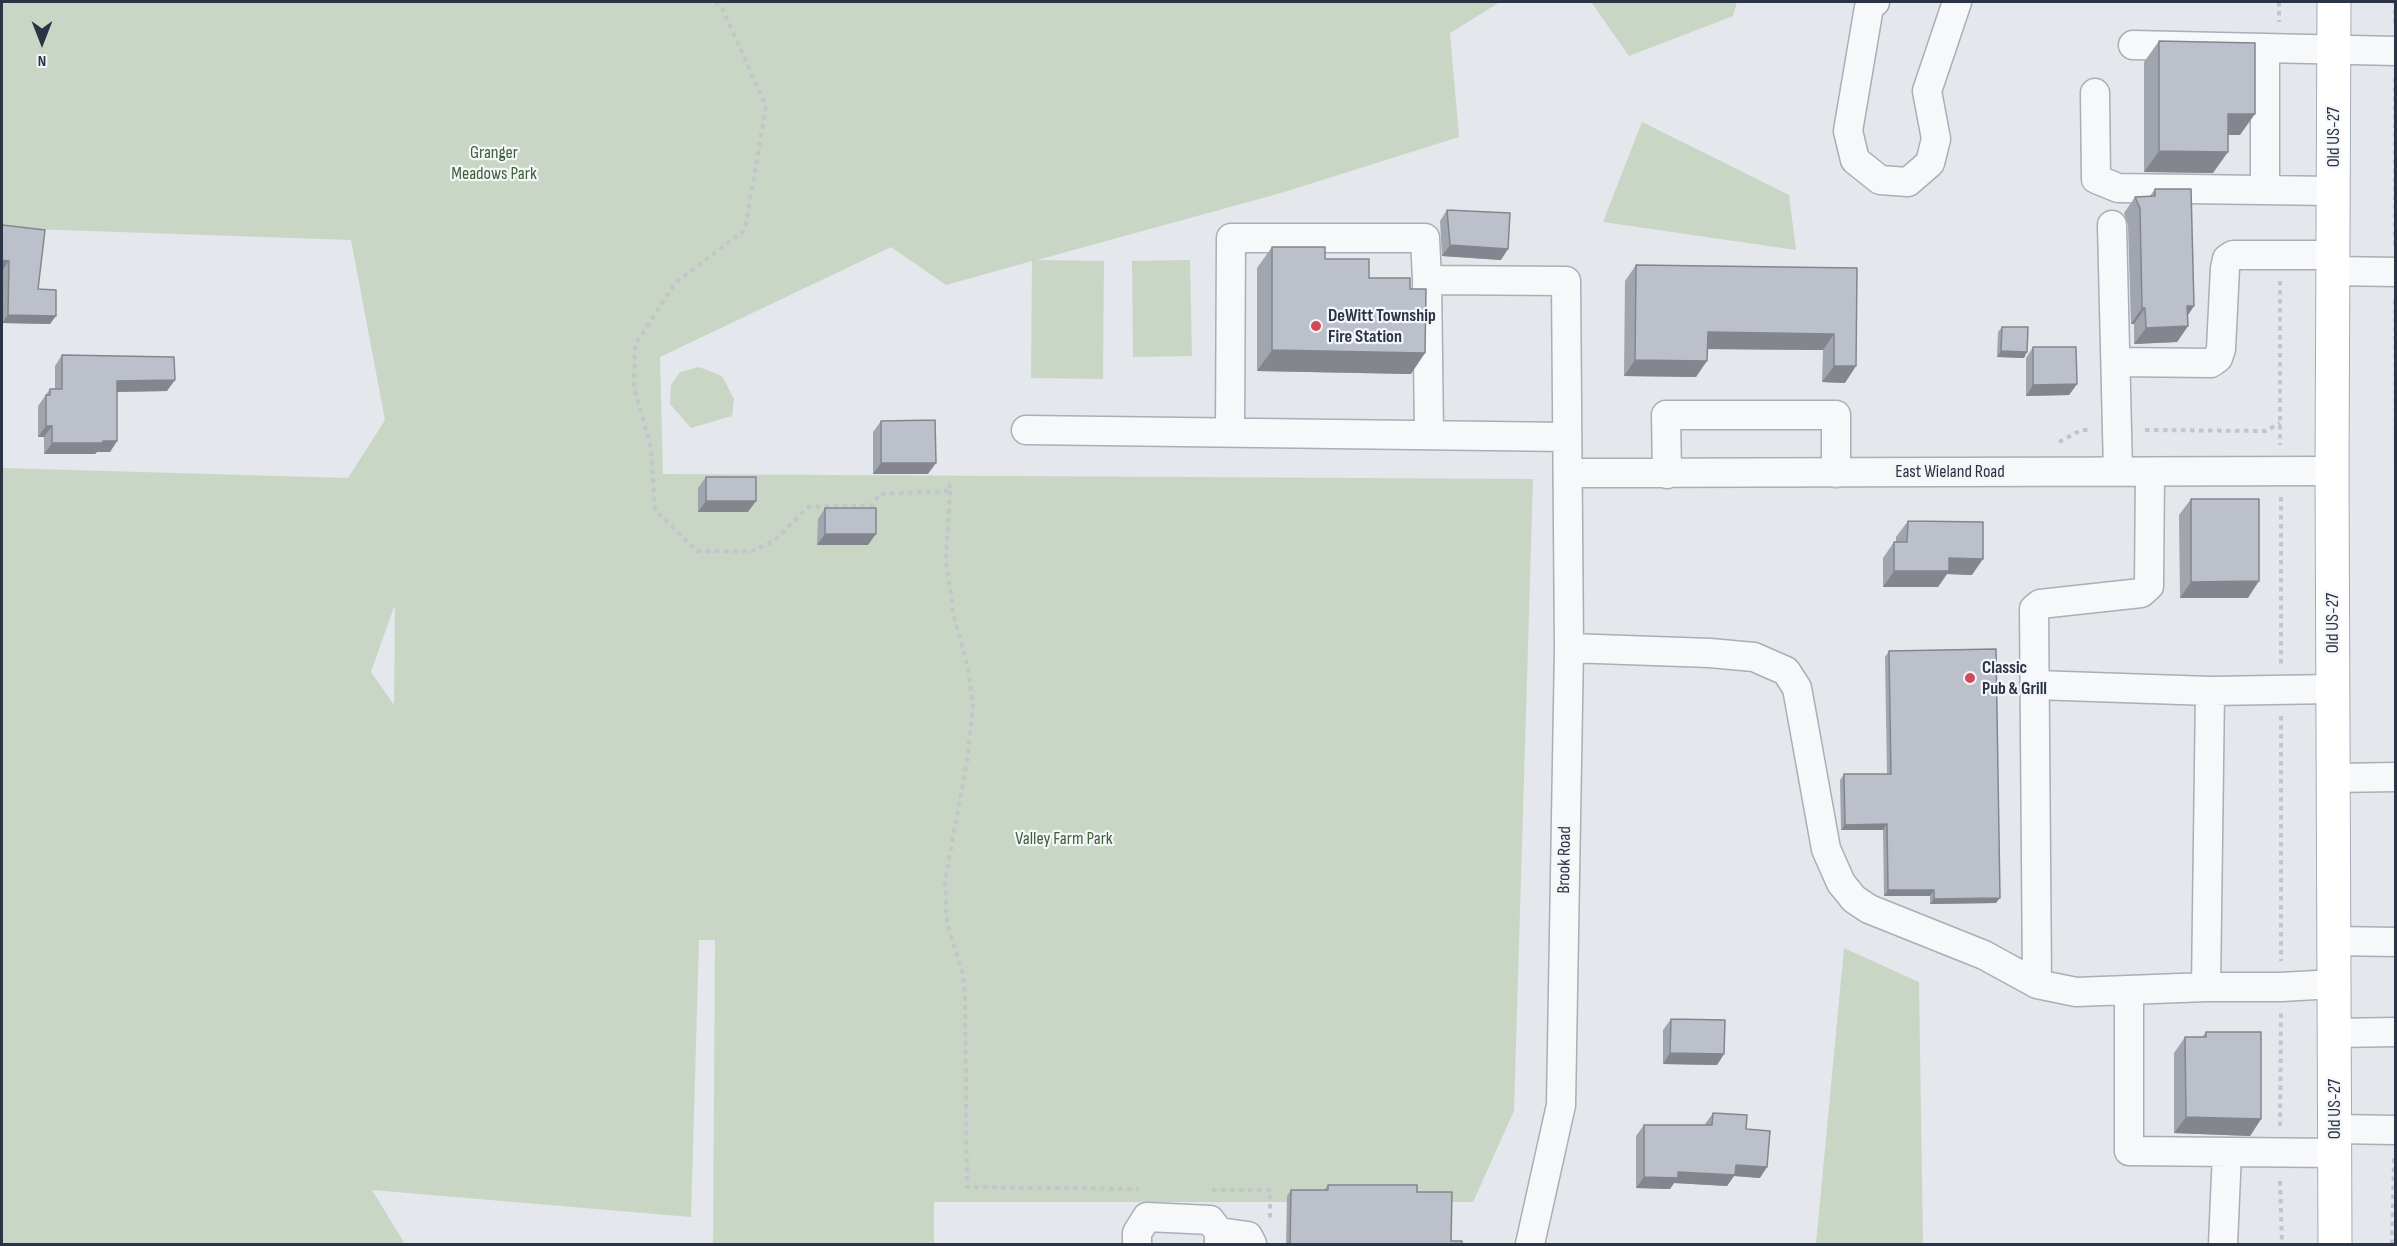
<!DOCTYPE html>
<style>
body{margin:0}
#map{position:relative;width:2397px;height:1246px;overflow:hidden;background:#e4e7ec;font-family:"Sofia Sans Condensed",sans-serif}
canvas{display:block}
.frame{position:absolute;inset:0;border:3px solid #2b3445;pointer-events:none}
.north{position:absolute;left:12px;top:12px;width:60px;height:60px;-webkit-text-stroke:4px #f4f6f9;paint-order:stroke;rotate:180deg;font-size:16px;font-weight:700;line-height:24px;text-align:center;color:#2b3445}
.north::after{content:'';display:block;margin:auto;width:21px;height:27px;background:#2b3445;clip-path:polygon(50% 0,100% 100%,50% 72%,0 100%)}
</style>
<div id="map">
<canvas width="2397" height="1246"></canvas>
<div class="frame"></div>
<div class="north">N</div>
</div>
<script>
const c = document.querySelector('canvas').getContext('2d');
c.lineJoin = 'round';
function fill(path, color) {
  c.fillStyle = color;
  c.fill(path, 'evenodd');
}
function poly(rows) {
  const path = new Path2D();
  for (const r of rows) {
    path.moveTo(r[0], r[1]);
    for (let i = 2; i < r.length; i += 2) path.lineTo(r[i], r[i + 1]);
  }
  return path;
}
function trace(path, color, width, dash) {
  c.strokeStyle = color;
  c.lineWidth = width;
  c.lineCap = dash ? 'butt' : 'round';
  c.setLineDash(dash || []);
  c.stroke(path);
}
function write(font, color, halo, rows, align = 'center') {
  c.font = font + ' "Sofia Sans Condensed",sans-serif';
  c.lineWidth = 4.5;
  c.setLineDash([]);
  c.textBaseline = 'middle';
  c.strokeStyle = halo;
  c.fillStyle = color;
  for (const [text, x, y, turn = 0] of rows) {
    c.save();
    c.translate(x, y);
    c.rotate((+turn || 0) * Math.PI / 180);
    c.textAlign = isNaN(turn) ? turn : align;
    if (halo) c.strokeText(text, 0, 0);
    c.fillText(text, 0, 0);
    c.restore();
  }
}
fill(poly([
 [2,2,1500,2,1450,33,1459,137,1281,193,1037,260,1104,261,1103,379,1031,378,1032,261,946,285,891,247,660,357,663,474,1533,479,1514,1111,1473,1202,934,1202,934,1244,713,1244,715,940,699,940,691,1217,372,1190,405,1244,2,1244,2,468,348,478,385,420,351,240,2,228],
 [394,607,395,608,394,705,371,672],
 [1591,2,1737,2,1733,16,1629,56],
 [1642,122,1789,195,1796,250,1603,222],
 [1190,260,1192,356,1133,357,1132,261],
 [699,367,722,376,734,399,732,416,691,428,670,404,671,385,680,372],
 [1844,948,1919,982,1923,1244,1816,1244]
]), '#c9d6c5');
const minor = poly([
 [1875,2,1869,7,1848,131,1855,160,1880,180,1908,182,1930,163,1936,139,1927,91,1957,2],
 [2133,45,2396,51],
 [2095,93,2096,179,2118,188,2333,191],
 [2265,190,2265,49],
 [2112,225,2118,471],
 [2333,271,2396,272],
 [1427,280,1429,434],
 [2116,362,2211,363,2218,358,2221,349,2225,268,2227,259,2233,255,2333,255],
 [1026,430,1567,437],
 [1230,432,1231,238,1425,238,1427,280,1566,281,1569,648,1561,1105,1530,1244],
 [1568,473,2332,471],
 [1667,474,1666,415,1836,415,1836,473],
 [1569,648,1710,653,1754,657,1786,671,1797,688,1826,849,1841,883,1854,899,1869,909,1984,955,2037,984,2076,992,2206,987,2281,987,2334,984],
 [2035,685,2210,691],
 [2334,778,2396,777],
 [2334,941,2396,942],
 [2037,984,2034,609,2040,604,2141,593,2149,586,2150,472],
 [2206,987,2210,691,2333,689],
 [2129,990,2129,1151,2335,1153],
 [2334,1033,2396,1032],
 [2335,1129,2396,1130],
 [1219,1232,1248,1236,1252,1244],
 [1137,1244,1137,1233,1147,1217,1210,1220,1219,1232,1219,1244],
 [2223,1244,2227,1152]
]);
const major = poly([
 [2334,2,2332,471,2335,1244]
]);
trace(minor, '#a9aeb7', 31);
trace(major, '#a3abb8', 35);
trace(poly([
 [715,2,722,8,766,106,745,230,675,283,635,345,634,387,651,448,655,510,697,551,752,551,774,541,808,507,873,505,879,494,950,491,949,480],
 [2279,2,2279,22],
 [2395,23,2395,2],
 [2395,245,2395,78],
 [2280,281,2280,445],
 [2395,300,2396,497],
 [2145,430,2266,431,2280,423],
 [2059,442,2081,430,2090,430],
 [950,491,946,561,954,617,968,667,973,708,967,761,945,881,947,924,963,974,965,995,967,1187,1138,1189],
 [2281,497,2281,664],
 [2281,716,2281,961],
 [2280,1126,2281,1013],
 [2280,1181,2282,1244],
 [1212,1190,1270,1190,1270,1218],
 [2392,1244,2394,1158]
]), '#c2c5cb', 4, [4.5, 4.5]);
trace(minor, '#f7f8fa', 28);
trace(major, '#fff', 33);
fill(poly([
 [2159,41,2240,135,2228,135,2213,173,2144,172,2144,62],
 [2155,189,2194,306,2188,315,2188,326,2177,342,2134,344,2134,324,2131,324,2128,225,2124,213,2135,197,2150,196],
 [1447,210,1501,260,1442,256,1440,221],
 [2,225,38,289,50,324,2,323,3,269],
 [1272,247,1325,259,1369,278,1411,374,1257,371,1257,268],
 [1636,265,1857,268,1845,383,1822,382,1823,350,1707,349,1696,377,1624,376,1625,281],
 [2002,327,2024,358,1997,357,1998,332],
 [2033,347,2077,384,2069,395,2026,396,2026,358],
 [62,355,167,391,117,392,117,441,110,452,97,452,95,454,44,454,44,437,38,437,38,406,50,389,55,389,55,366],
 [881,421,928,474,873,474,873,432],
 [706,477,748,512,698,512,698,488],
 [2191,499,2248,598,2180,598,2179,515],
 [825,508,868,545,817,545,818,519],
 [1908,521,1972,575,1947,574,1938,587,1883,587,1883,558,1894,542,1896,542,1896,537],
 [1889,651,1996,903,1930,904,1930,896,1884,896,1883,830,1841,830,1840,780,1844,774,1887,774,1885,657],
 [1671,1019,1724,1054,1717,1065,1663,1064,1663,1030],
 [2206,1032,2261,1119,2250,1136,2174,1133,2174,1053,2185,1037,2202,1037],
 [1713,1113,1746,1129,1760,1178,1734,1176,1727,1186,1674,1183,1670,1189,1636,1188,1636,1136,1644,1125,1705,1125,1705,1124],
 [1328,1185,1417,1192,1451,1241,1462,1245,1286,1245,1287,1196,1291,1190,1324,1190]
]), '#a1a5ae');
fill(poly([
 [2228,114,2255,114,2240,135,2213,135],
 [2159,151,2228,152,2213,173,2144,172],
 [1450,245,1508,249,1501,260,1442,256],
 [2,260,9,261,3,269,2,269],
 [2187,306,2194,306,2183,322],
 [2142,308,2145,308,2134,324,2131,324],
 [8,315,56,316,50,324,2,323],
 [2188,326,2177,342,2134,344,2146,328],
 [1708,332,1834,334,1823,350,1696,349],
 [1272,350,1425,353,1411,374,1257,371],
 [2001,351,2027,352,2024,358,1997,357],
 [1635,360,1707,361,1696,377,1624,376],
 [1834,366,1856,366,1845,383,1822,382],
 [175,380,167,391,110,392,117,381],
 [2077,384,2069,395,2026,396,2033,385],
 [46,426,52,426,44,437,38,437],
 [103,441,117,441,110,452,97,452,95,454,44,454,52,443],
 [881,463,936,463,928,474,873,474],
 [706,501,756,501,748,512,698,512],
 [825,534,876,534,868,545,817,545],
 [1949,558,1983,559,1972,575,1947,574,1938,587,1883,587,1894,571],
 [2259,581,2248,598,2180,598,2191,582],
 [1887,824,1883,830,1841,830,1845,825],
 [1888,890,1934,890,1930,896,1884,896],
 [2000,898,1996,903,1930,904,1934,899],
 [1670,1053,1724,1054,1717,1065,1663,1064],
 [2186,1117,2261,1119,2250,1136,2174,1133],
 [1736,1165,1767,1167,1760,1178,1734,1176,1727,1186,1674,1183,1670,1189,1636,1188,1644,1177]
]), '#83868d');
const building = poly([
 [2159,41,2255,43,2255,114,2228,114,2228,152,2159,151,2159,41],
 [2155,189,2191,189,2194,306,2187,306,2188,326,2146,328,2145,308,2142,308,2140,208,2135,197,2155,196,2155,189],
 [1447,210,1510,213,1508,249,1450,245,1447,210],
 [2,225,45,230,38,289,56,290,56,316,8,315,9,261,2,260,2,225],
 [1272,247,1325,247,1325,259,1369,259,1369,278,1410,278,1410,289,1426,289,1425,353,1272,350,1272,247],
 [1636,265,1857,268,1856,366,1834,366,1834,334,1708,332,1707,361,1635,360,1636,265],
 [2002,327,2028,327,2027,352,2001,351,2002,327],
 [2033,347,2076,347,2077,384,2033,385,2033,347],
 [62,355,174,357,175,380,117,381,117,441,103,441,103,443,52,443,52,426,46,426,46,395,50,395,50,389,62,389,62,355],
 [935,420,936,463,881,463,881,421,935,420],
 [706,477,756,477,756,501,706,501,706,477],
 [2191,499,2259,499,2259,581,2191,582,2191,499],
 [825,508,876,508,876,534,825,534,825,508],
 [1908,521,1983,522,1983,559,1949,558,1949,571,1894,571,1894,542,1907,542,1908,521],
 [1996,649,2000,898,1934,899,1934,890,1888,890,1887,824,1845,825,1844,774,1891,774,1889,651,1996,649],
 [1671,1019,1725,1020,1724,1054,1670,1053,1671,1019],
 [2206,1032,2261,1032,2261,1119,2186,1117,2185,1037,2206,1037,2206,1032],
 [1713,1113,1747,1115,1746,1129,1770,1131,1767,1167,1736,1165,1735,1175,1678,1172,1678,1178,1644,1177,1644,1125,1712,1125,1713,1113],
 [1328,1185,1417,1185,1417,1192,1452,1192,1451,1241,1462,1241,1462,1245,1290,1245,1291,1190,1328,1190,1328,1185]
]);
fill(building, '#bbc0ca');
trace(building, '#83868d', 1.5);
for (const [x, y, r, color] of [
 [1316,326,6,"#d1495b"],
 [1970,678,6,"#d1495b"]
]) {
  const dot = new Path2D();
  dot.arc(x, y, r, 0, 2 * Math.PI);
  c.fillStyle = color;
  c.fill(dot);
  trace(dot, '#f4f6f9', 2);
}
write('18px', '#2b3445', '#f4f6f9', [
 ["Old US-27",2334,137,-90],
 ["East Wieland Road",1950,472],
 ["Old US-27",2333,623,-90],
 ["Brook Road",1565,860,-89],
 ["Old US-27",2335,1109,-90]
]);
write('18px', '#3f6138', '#f4f6f9', [
 ["Granger",494,153],
 ["Meadows Park",494,174],
 ["Valley Farm Park",1064,839]
]);
write('bold 18px', '#2b3445', '#f4f6f9', [
 ["DeWitt Township",1328,316],
 ["Fire Station",1328,337],
 ["Classic",1982,668],
 ["Pub & Grill",1982,689]
], 'left');
</script>
